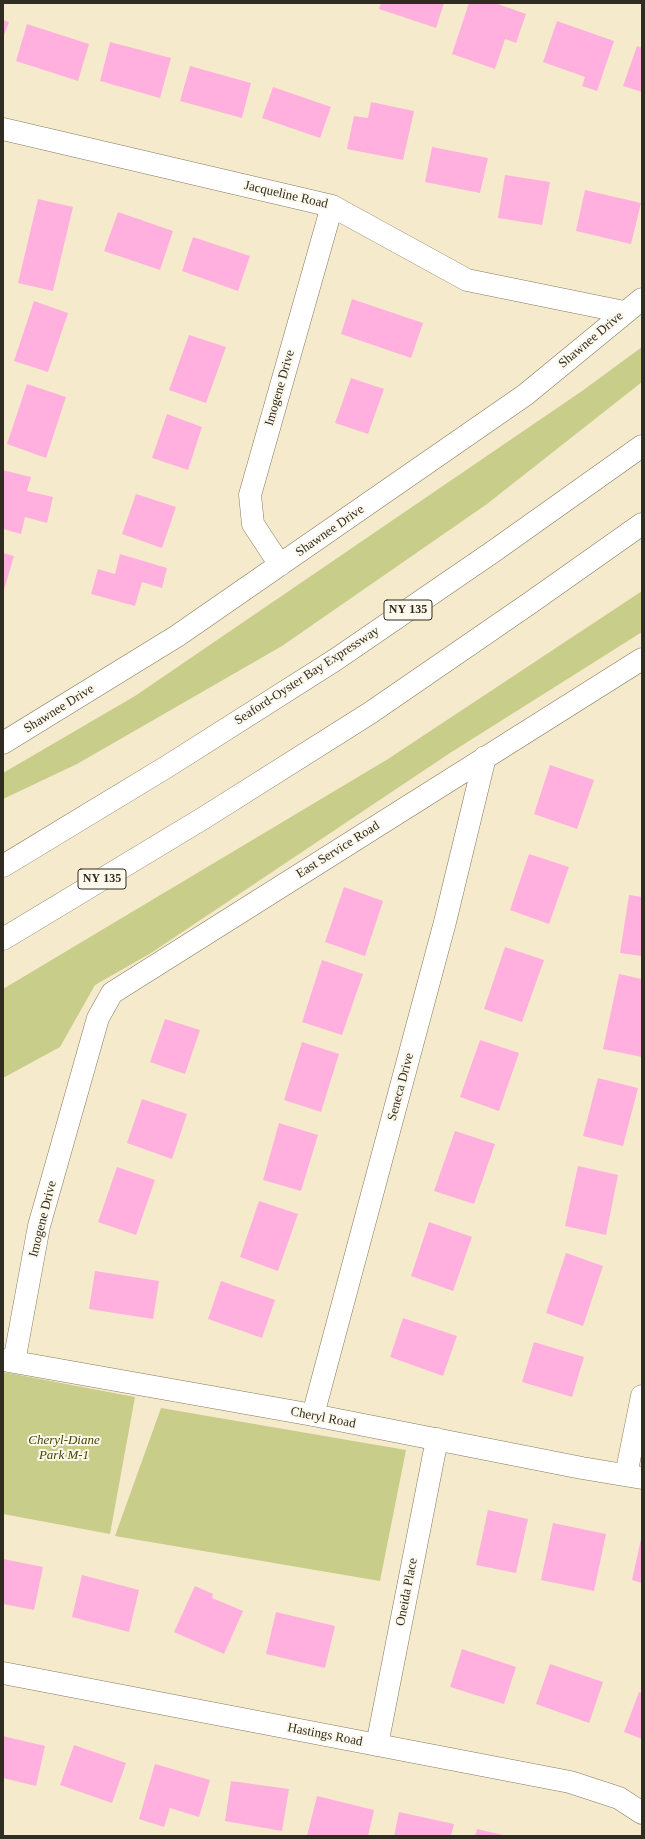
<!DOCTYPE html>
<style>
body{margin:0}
#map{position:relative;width:645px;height:1839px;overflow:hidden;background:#f6eacd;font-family:Georgia,serif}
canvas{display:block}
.frame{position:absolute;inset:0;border:4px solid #312c21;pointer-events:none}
</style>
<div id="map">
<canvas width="645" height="1839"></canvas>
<div class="frame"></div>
</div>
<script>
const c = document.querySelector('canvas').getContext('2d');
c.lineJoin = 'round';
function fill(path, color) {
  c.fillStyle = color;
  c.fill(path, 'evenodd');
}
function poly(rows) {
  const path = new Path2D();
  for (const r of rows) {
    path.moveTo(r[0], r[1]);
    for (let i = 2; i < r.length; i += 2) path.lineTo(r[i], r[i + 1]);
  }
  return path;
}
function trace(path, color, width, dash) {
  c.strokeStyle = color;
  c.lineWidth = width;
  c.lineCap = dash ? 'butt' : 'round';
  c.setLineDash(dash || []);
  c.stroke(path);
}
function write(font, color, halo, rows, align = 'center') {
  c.font = font + ' Georgia,serif';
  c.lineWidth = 4;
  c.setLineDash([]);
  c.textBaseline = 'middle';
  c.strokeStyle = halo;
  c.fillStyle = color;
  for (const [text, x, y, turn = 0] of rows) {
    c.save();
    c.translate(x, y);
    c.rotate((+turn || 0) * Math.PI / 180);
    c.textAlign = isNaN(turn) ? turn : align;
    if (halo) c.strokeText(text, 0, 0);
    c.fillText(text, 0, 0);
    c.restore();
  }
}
fill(poly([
 [642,347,642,382,487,504,282,646,77,764,3,799,3,773,135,696,582,391],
 [642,591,642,632,450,753,151,953,95,985,60,1047,3,1078,3,989,388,759],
 [3,1372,135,1397,110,1534,3,1514],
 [161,1408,406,1450,380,1581,115,1536]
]), '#c8cd89');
fill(poly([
 [381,3,444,3,436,28,379,9],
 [469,3,495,3,526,14,516,43,505,39,495,69,452,54],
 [3,20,9,22,3,38],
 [557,21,614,41,597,91,582,86,585,77,543,62],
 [27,24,89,44,78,81,16,61],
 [110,42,171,58,160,98,100,81],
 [637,46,642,48,642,92,623,86],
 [190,66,251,83,242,118,180,101],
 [273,87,331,107,320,138,262,118],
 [371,102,414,111,403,160,347,149,354,116,368,118],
 [432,147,488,158,480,193,425,182],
 [505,175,550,182,542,225,498,218],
 [585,190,641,203,631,244,576,231],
 [38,199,73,207,53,291,18,283],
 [118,212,173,231,160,270,104,251],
 [193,237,250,256,238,291,182,271],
 [352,299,423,323,411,358,341,334],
 [34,301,68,313,48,372,14,361],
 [189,335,226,347,206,403,169,390],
 [351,378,384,389,368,434,335,423],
 [27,384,66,397,46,458,7,444],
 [167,414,202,427,188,470,152,458],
 [3,470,31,477,27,491,53,497,47,523,25,517,21,534,3,529],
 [136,494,176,507,162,548,122,534],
 [3,553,14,556,3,593],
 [120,554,167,568,162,588,142,582,135,606,91,594,98,569,115,574],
 [550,765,594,780,577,829,534,814],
 [529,854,569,867,549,924,510,910],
 [344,887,383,901,365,956,325,942],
 [629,895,642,897,642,956,620,953],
 [505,947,544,960,522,1022,484,1009],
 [322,960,363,974,342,1035,302,1022],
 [619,974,642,979,642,1057,603,1049],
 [165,1019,200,1030,185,1074,150,1062],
 [480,1040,519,1053,499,1111,460,1097],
 [302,1042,339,1054,321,1112,284,1100],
 [598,1078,638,1088,623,1146,583,1136],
 [142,1099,187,1114,172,1159,127,1143],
 [279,1123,318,1135,301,1191,263,1180],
 [455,1131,495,1144,474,1204,434,1191],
 [578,1166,618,1175,606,1235,565,1226],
 [117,1167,155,1180,136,1235,98,1222],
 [259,1201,298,1214,278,1271,240,1257],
 [429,1222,472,1237,453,1291,411,1276],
 [566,1253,603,1266,583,1326,546,1313],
 [95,1271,159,1281,153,1319,89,1309],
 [221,1281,275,1300,262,1338,208,1319],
 [403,1318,457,1336,443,1376,390,1357],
 [534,1342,584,1357,572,1397,522,1382],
 [488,1510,528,1519,516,1573,476,1565],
 [553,1523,606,1534,594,1591,541,1580],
 [641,1539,642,1539,642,1583,632,1580],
 [3,1559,43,1567,34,1610,3,1604],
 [82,1575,139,1590,129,1632,72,1617],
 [195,1586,213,1594,212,1598,243,1611,224,1654,174,1632],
 [276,1612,335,1626,325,1668,266,1654],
 [462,1649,516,1667,504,1704,450,1687],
 [550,1664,603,1682,589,1723,536,1704],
 [639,1692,642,1693,642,1739,624,1732],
 [3,1736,45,1746,36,1786,3,1778],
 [74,1745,126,1763,112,1803,60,1785],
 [155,1764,210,1780,199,1817,170,1808,164,1827,139,1819],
 [231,1781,289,1789,282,1831,225,1821],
 [317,1796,374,1810,368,1836,307,1836],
 [399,1812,454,1824,451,1836,394,1836],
 [477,1829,503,1835,503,1836,475,1836]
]), '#ffb0df');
const minor = poly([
 [3,129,332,206,467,280,624,312],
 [280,565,253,524,250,495,332,206],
 [3,743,177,636,525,395,642,299],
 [3,1360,313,1415,582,1468,642,1478],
 [14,1362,39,1226,98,1018,112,993,642,659],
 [313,1415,445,922,485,757],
 [626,1475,642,1396],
 [3,1673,570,1782,619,1798,642,1813],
 [377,1745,437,1439]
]);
const motorway = poly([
 [3,866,168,766,335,660,494,551,642,446],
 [3,939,202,819,370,713,530,603,642,524]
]);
trace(minor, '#857a5f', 23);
trace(motorway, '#857a5f', 23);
trace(minor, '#fff', 22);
trace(motorway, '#fff', 22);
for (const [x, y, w] of [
 [408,610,48],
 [102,879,48]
]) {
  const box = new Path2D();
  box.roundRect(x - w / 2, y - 10, w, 20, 3);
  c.fillStyle = '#fdf8ec';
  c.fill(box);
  trace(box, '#312c21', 1);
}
write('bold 12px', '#312c21', null, [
 ["NY 135",408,610],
 ["NY 135",102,879]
]);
write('13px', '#312c21', '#fdf8ec', [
 ["Jacqueline Road",286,195,13],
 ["Shawnee Drive",591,340,-40],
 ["Imogene Drive",280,388,-74],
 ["Shawnee Drive",330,531,-35],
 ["Seaford-Oyster Bay Expressway",307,676,-33],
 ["Shawnee Drive",59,709,-32],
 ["East Service Road",338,850,-32],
 ["Seneca Drive",401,1087,-75],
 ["Imogene Drive",43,1219,-76],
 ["Cheryl Road",323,1418,11],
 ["Oneida Place",407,1592,-79],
 ["Hastings Road",325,1735,11]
]);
write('italic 13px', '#444601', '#fdf8ec', [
 ["Cheryl-Diane",64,1441],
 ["Park M-1",64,1456]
]);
</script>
